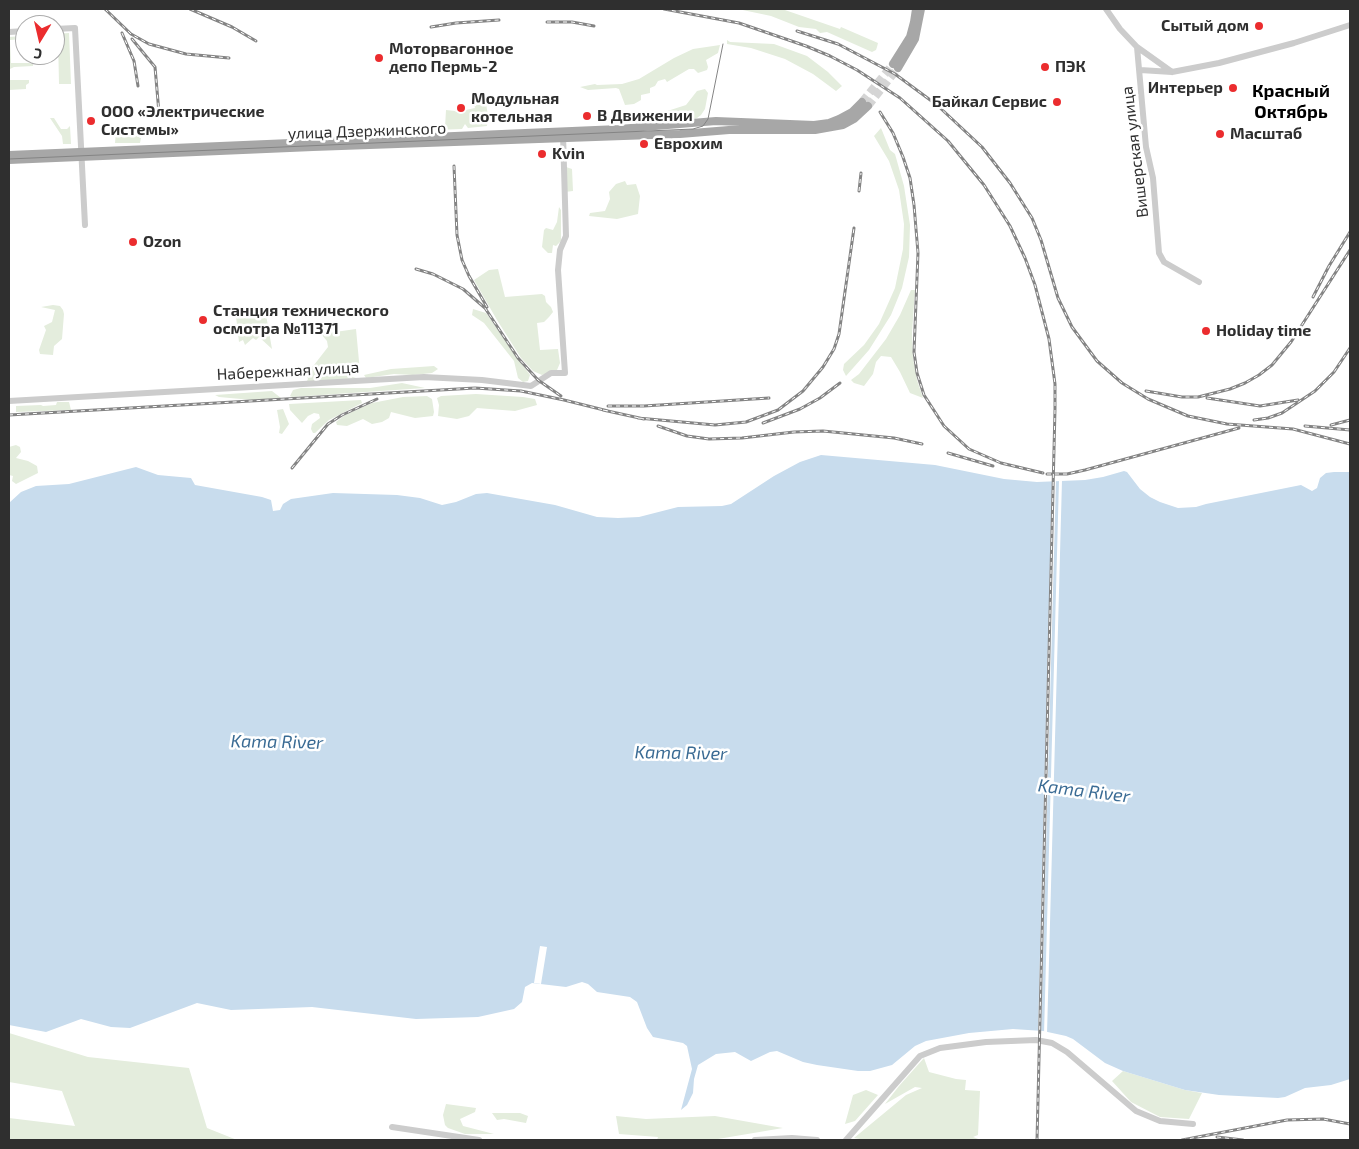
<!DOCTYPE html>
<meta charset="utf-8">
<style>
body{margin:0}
#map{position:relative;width:1359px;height:1149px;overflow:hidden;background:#fff;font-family:"Exo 2",sans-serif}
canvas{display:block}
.frame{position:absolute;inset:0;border:10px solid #2f2f2f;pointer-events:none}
.north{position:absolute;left:15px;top:15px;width:50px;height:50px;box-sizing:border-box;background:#fff;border:1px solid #acacac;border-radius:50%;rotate:189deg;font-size:14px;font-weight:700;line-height:20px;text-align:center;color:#2f2f2f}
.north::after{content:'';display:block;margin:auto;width:18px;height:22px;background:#eb2c2e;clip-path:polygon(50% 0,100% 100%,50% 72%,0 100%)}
</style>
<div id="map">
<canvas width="1359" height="1149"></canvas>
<div class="frame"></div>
<div class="north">С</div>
</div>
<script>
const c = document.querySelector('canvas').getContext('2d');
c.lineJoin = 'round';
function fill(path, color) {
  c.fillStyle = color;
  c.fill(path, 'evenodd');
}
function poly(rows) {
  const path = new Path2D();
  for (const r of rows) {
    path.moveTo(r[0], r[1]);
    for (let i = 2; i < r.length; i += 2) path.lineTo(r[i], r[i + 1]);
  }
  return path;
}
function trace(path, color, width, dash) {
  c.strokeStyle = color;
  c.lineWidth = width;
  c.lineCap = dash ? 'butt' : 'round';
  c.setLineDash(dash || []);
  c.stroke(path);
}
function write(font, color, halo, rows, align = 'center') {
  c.font = font + ' "Exo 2",sans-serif';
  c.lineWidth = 5;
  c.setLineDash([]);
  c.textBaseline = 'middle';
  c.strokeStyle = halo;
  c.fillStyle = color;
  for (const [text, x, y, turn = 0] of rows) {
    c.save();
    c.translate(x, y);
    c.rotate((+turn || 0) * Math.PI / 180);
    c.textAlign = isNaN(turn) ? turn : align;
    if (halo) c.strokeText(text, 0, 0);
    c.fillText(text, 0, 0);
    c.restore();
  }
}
fill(poly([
 [738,9,782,9,840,29,841,27,878,43,877,47,876,50,872,52,827,32,820,33,816,29,799,27,771,16],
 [69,33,71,84,59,84,58,37,55,37,55,34],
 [23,36,23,39,10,40,11,63,29,63,33,64,33,66,14,67,10,69,10,80,29,80,29,83,26,85,26,89,9,90,9,37],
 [727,40,730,42,774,44,807,56,828,72,842,86,836,91,813,74,785,59,751,48,727,44],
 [720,45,718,53,706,60,708,67,707,70,698,73,694,69,689,69,667,82,665,79,658,81,655,86,650,88,650,93,641,95,641,100,634,104,625,105,619,89,616,88,588,90,580,87,595,84,597,85,622,84,639,79,674,58,693,49],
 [705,89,708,93,705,109,701,115,697,118,690,121,661,122,657,120,658,114,686,105,697,91],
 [485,97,488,116,487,126,468,128,465,124,462,129,436,130,421,132,419,129,445,127,446,110,455,111,456,112,475,108,472,100],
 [50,118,54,118,61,129,67,129,70,126,71,144,63,144,62,136],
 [145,126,137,129,136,132,136,136,141,138,140,143,115,143,116,131,119,127],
 [881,128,890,150,895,154,904,186,910,225,909,257,902,288,891,315,869,350,846,376,843,370,844,364,864,345,879,324,895,288,903,249,904,224,899,190,889,161,874,136],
 [566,167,572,169,573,191,565,192],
 [625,181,627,185,636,184,640,196,638,214,617,219,589,216,590,213,605,211,610,199,609,192,616,184],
 [559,207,561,210,561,241,556,246,553,245,552,253,548,253,542,247,544,230,546,228,553,230,557,222],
 [498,269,505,297,542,294,545,296,546,302,551,307,553,312,549,317,544,322,537,323,540,350,558,349,560,363,557,370,542,375,533,371,521,358,497,320,474,280,489,270],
 [911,290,915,290,912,333,913,358,917,380,923,398,910,393,900,372,891,357,881,356,876,362,873,374,864,386,854,383,851,380,859,374,886,339,900,315],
 [53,305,60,306,63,310,64,314,62,339,54,346,53,355,40,354,39,350,46,330,44,326,52,322,55,310,41,307],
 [235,308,265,309,272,349,259,337,256,340,253,338,245,345,243,340,239,342],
 [473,309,486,313,491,320,530,375,528,381,523,382,518,378,514,361,484,323,472,315],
 [356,329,360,372,350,376,356,378,306,383,308,379,305,371,314,365,328,347,327,341,321,334],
 [434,366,438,369,432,373,413,375,394,374,366,378,364,375,391,369],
 [402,383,425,388,292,397,290,396,293,390,301,388,370,388],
 [272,391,281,398,252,400,219,397,215,395],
 [476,394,523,397,535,399,537,405,515,411,477,408,469,416,457,419,438,416,439,405,437,398,441,396],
 [427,396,432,399,434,412,433,416,415,418,391,412,389,418,382,422,372,424,363,419,347,426,337,425,336,422,345,415,372,403,403,397],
 [361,400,362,403,329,420,315,433,313,433,311,429,312,424,320,418,319,414,314,413,308,416,302,423,290,410,289,404],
 [57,402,69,402,71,410,16,412,16,406,41,405,43,406,56,405],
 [283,409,289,424,282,434,279,433,280,427,277,410],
 [16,445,20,447,21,452,16,458,28,461,37,466,38,473,16,484,12,481,13,476,9,475,9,447],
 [9,1033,88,1057,189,1068,207,1128,237,1140,9,1140,9,1118,75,1126,62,1091,9,1082],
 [924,1058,929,1072,956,1079,966,1080,965,1090,980,1091,978,1135,973,1137,981,1140,865,1140,854,1138,906,1095,922,1088,915,1087,885,1104,899,1086],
 [1123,1071,1185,1090,1202,1093,1189,1119,1160,1117,1131,1102,1112,1081],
 [866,1090,878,1095,855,1121,845,1124,853,1095],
 [446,1104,476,1108,475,1112,460,1119,463,1126,494,1134,465,1134,448,1128,445,1125,443,1115],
 [492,1113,520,1113,528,1116,526,1123,504,1119,497,1120],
 [616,1116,646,1119,715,1116,783,1128,712,1140,657,1140,658,1137,619,1134]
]), '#e4eddd');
fill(poly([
 [821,455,935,465,1004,479,1037,482,1085,480,1103,477,1124,471,1127,472,1140,489,1150,497,1160,502,1178,508,1196,507,1206,504,1301,485,1312,491,1317,488,1320,478,1326,473,1334,472,1350,472,1350,1079,1331,1085,1305,1088,1285,1097,1278,1098,1219,1095,1185,1090,1123,1071,1105,1063,1073,1039,1066,1036,1043,1031,1013,1029,969,1033,926,1041,915,1046,892,1065,870,1071,858,1071,817,1065,803,1062,777,1051,770,1052,751,1061,735,1052,716,1054,698,1065,694,1079,693,1093,687,1105,681,1110,692,1069,687,1046,683,1043,653,1037,647,1028,637,1002,630,997,597,992,588,984,582,982,566,987,532,983,525,987,522,1002,514,1009,478,1017,416,1019,312,1007,231,1010,197,1003,130,1028,111,1027,81,1019,46,1032,9,1025,9,503,21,492,36,486,69,484,136,467,158,475,191,478,195,485,262,497,271,500,273,511,280,510,283,504,291,499,333,493,397,495,420,498,442,505,456,502,476,494,487,493,555,505,597,517,618,518,639,517,678,507,722,506,731,504,774,476,800,462]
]), '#c8dced');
fill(poly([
 [1052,480,1056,480,1041,1033,1038,1033],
 [1059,480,1062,480,1047,1034,1044,1034],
 [540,946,547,947,541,984,534,983]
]), '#fff');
trace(poly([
 [862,102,893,64],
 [868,106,898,68]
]), '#d5d5d5', 8, [8, 4]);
trace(poly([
 [1106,9,1120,29,1137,47,1146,147,1153,178,1159,253,1164,262,1199,282],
 [55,29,75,28,85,225],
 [9,32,25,31],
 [1137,47,1172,72],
 [1140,70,1172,72,1219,63,1294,43,1350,25],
 [9,401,424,377,482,380,531,386,551,373,565,373,558,270,560,250,566,236,563,134],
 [392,1127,479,1140],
 [755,1140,792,1138,817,1140],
 [846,1140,920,1056,940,1048,986,1042,1036,1040,1052,1043,1067,1052,1136,1111,1160,1121,1193,1124]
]), '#ccc', 6);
trace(poly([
 [893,64,910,37,914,22,916,9],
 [898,68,915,39,921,9],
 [9,155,619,129,716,121,814,125,829,123,839,119,852,112,862,102],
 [9,160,313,147,680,134,729,130,815,130,843,125,854,119,868,106]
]), '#a7a7a7', 8);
trace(poly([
 [9,159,693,129,703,126,708,119,723,44]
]), '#848484', 1);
const rail = poly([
 [105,9,131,34,149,44,186,54,229,58],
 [190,9,232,27,256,41],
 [664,9,739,23,806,46,830,56,857,70,900,98,948,141,984,185,1010,226,1025,258,1035,285,1049,339,1055,384,1055,409,1037,1140],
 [547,22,572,22,594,26],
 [431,27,456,23,499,20],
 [797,31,838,44,895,74,937,105,982,147,1010,183,1032,218,1041,240,1058,298,1072,327,1097,361,1122,383,1148,399,1188,416,1227,424,1293,429,1350,444],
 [122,33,134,61,138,86],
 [132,39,155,67,159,113],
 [880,112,893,133,903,157,910,178,914,205,918,253,914,352,917,373,924,395,944,426,969,449,1001,463,1043,473],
 [454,166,457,235,462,260,469,276,487,307],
 [859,191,861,173],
 [416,269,433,274,463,289,485,308,518,358,538,380,561,396],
 [1313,297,1329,266,1350,232],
 [1146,391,1182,397,1198,397,1230,389,1245,383,1259,375,1272,365,1291,342,1350,250],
 [1207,398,1260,406,1298,400],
 [608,406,644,406,769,398],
 [603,410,644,419],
 [9,415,475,388,521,391,564,400,608,411],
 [638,418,715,425,746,422,778,410,803,391,823,367,834,349,839,334,854,228],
 [1254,420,1268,418,1282,413,1315,391,1334,372,1350,348],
 [763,423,800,409,820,398,840,383],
 [1331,425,1350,420],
 [658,426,687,436,709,439,742,438,794,432,823,431,894,438,922,444],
 [1305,426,1350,430],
 [948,453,993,466],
 [292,468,328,424,342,415,377,399],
 [1047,474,1067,474,1085,470,1239,428],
 [1217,1137,1243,1140],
 [1182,1140,1287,1120,1323,1119,1350,1124]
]);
trace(rail, '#848484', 3);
trace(rail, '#fff', 1, [4]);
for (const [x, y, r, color] of [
 [1259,26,5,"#eb2c2e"],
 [379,58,5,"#eb2c2e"],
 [1045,67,5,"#eb2c2e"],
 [1233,88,5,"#eb2c2e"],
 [1057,102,5,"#eb2c2e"],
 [461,108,5,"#eb2c2e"],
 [587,116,5,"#eb2c2e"],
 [91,121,5,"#eb2c2e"],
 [1220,134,5,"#eb2c2e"],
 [644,144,5,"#eb2c2e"],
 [542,154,5,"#eb2c2e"],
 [133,242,5,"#eb2c2e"],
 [203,320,5,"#eb2c2e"],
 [1206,331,5,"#eb2c2e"]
]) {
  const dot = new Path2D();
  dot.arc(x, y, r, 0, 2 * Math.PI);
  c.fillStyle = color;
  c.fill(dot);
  trace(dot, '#fff', 2);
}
write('bold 16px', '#2f2f2f', '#fff', [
 ["Сытый дом",1249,26,"right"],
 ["Моторвагонное",389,49],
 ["депо Пермь-2",389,67],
 ["ПЭК",1055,67],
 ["Интерьер",1223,88,"right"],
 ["Модульная",471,99],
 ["котельная",471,117],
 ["Байкал Сервис",1047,102,"right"],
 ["ООО «Электрические",101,112],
 ["Системы»",101,130],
 ["В Движении",597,116],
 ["Масштаб",1230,134],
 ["Еврохим",654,144],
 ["Kvin",552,154],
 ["Ozon",143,242],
 ["Станция технического",213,311],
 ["осмотра №11371",213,329],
 ["Holiday time",1216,331]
], 'left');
write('16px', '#2f2f2f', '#fff', [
 ["улица Дзержинского",367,131,-2],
 ["Вишерская улица",1135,152,-97],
 ["Набережная улица",288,371,-3]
]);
write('bold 18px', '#000', '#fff', [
 ["Красный",1291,91],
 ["Октябрь",1291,112]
]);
write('italic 18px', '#3a6b94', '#fff', [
 ["Kama River",277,742,1],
 ["Kama River",681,753,1],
 ["Kama River",1084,791,7]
]);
</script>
